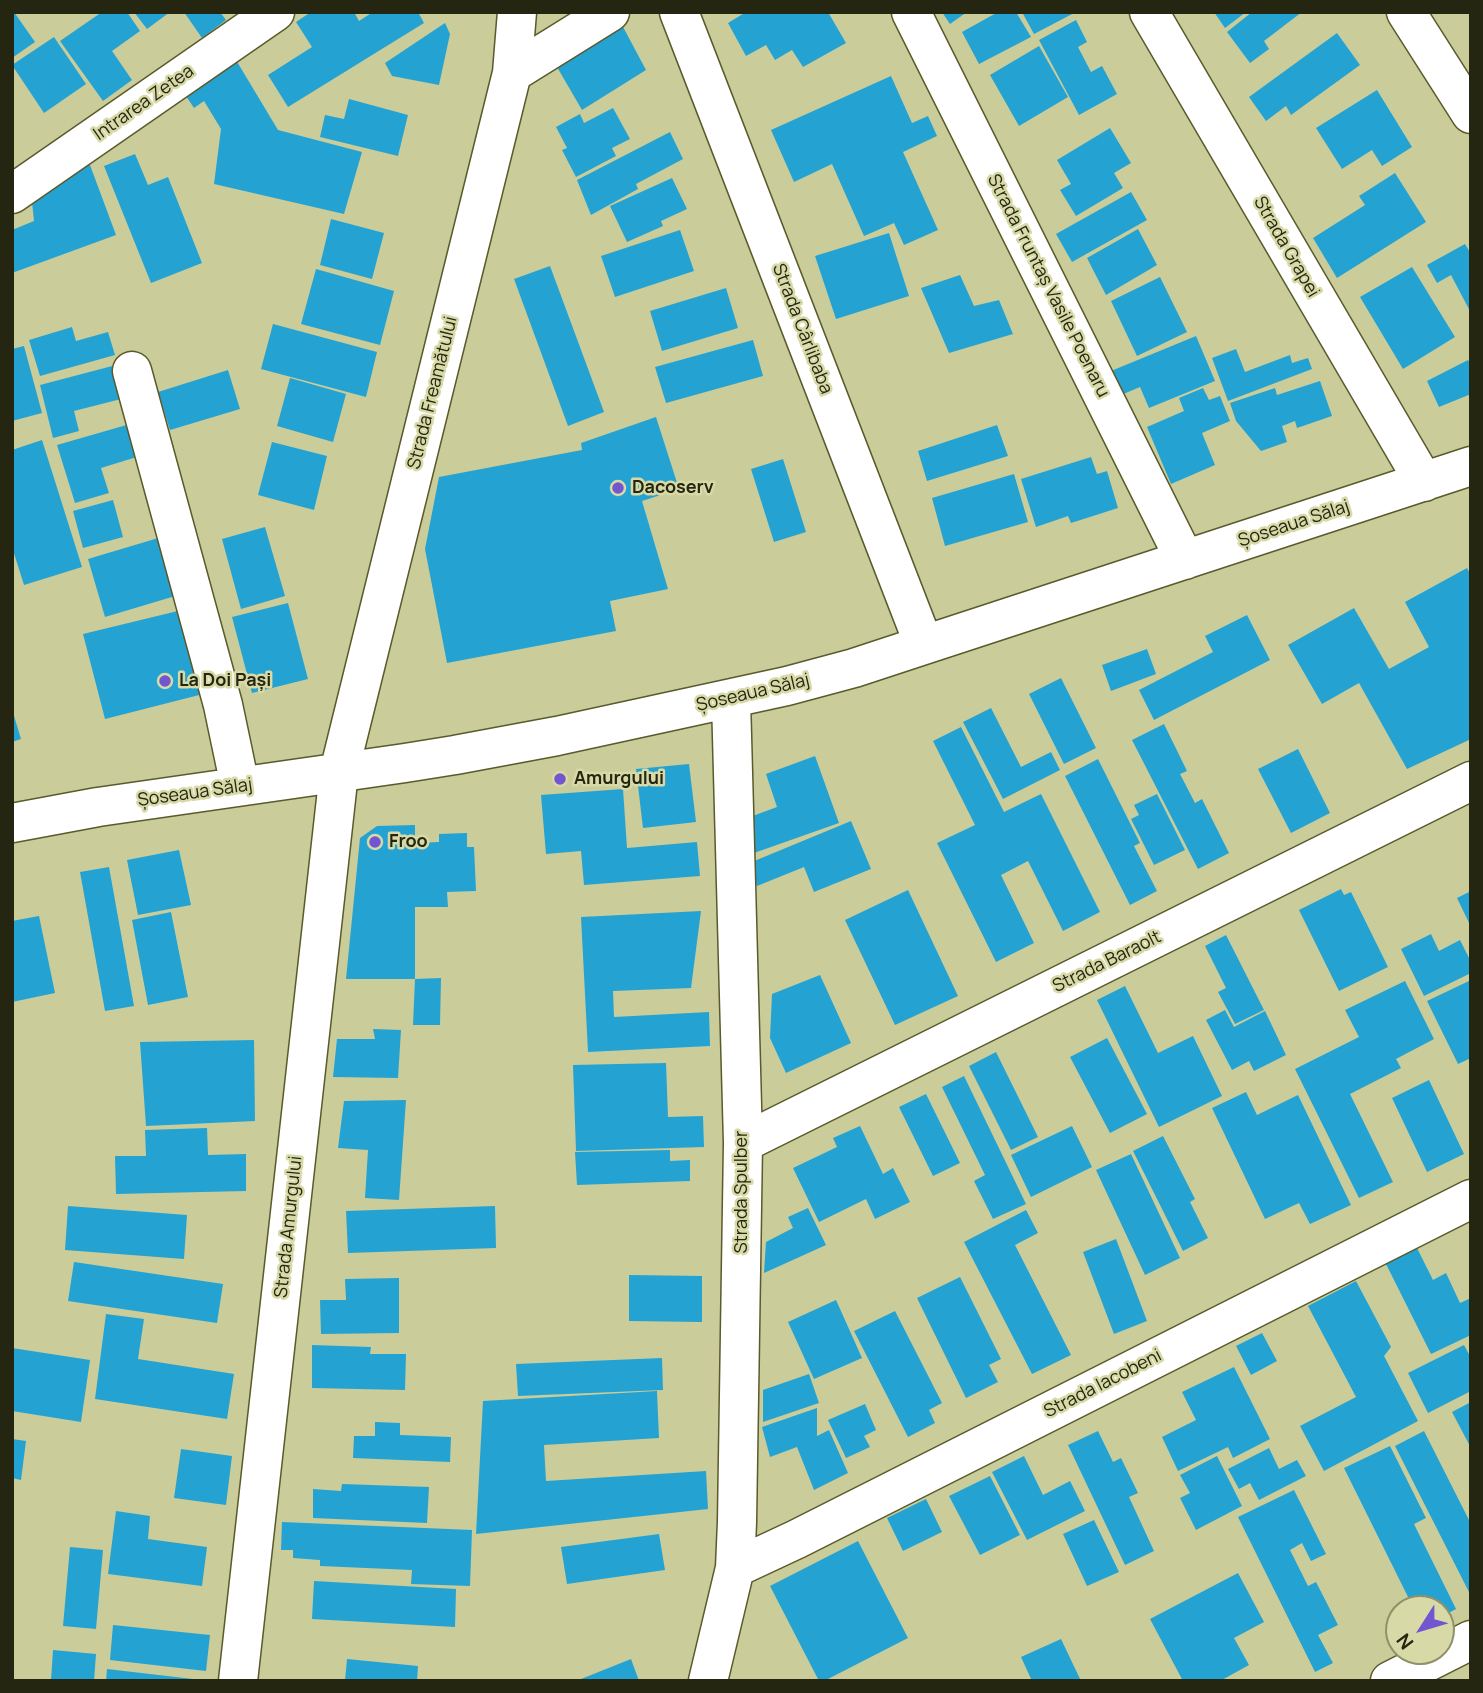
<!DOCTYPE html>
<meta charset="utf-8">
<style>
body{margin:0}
#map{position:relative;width:1483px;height:1693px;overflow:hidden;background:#cacc9a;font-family:Manrope,sans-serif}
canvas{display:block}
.frame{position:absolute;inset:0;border:14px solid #252612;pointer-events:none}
.north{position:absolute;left:1385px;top:1595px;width:70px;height:70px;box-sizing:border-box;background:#d7d9a6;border:2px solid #90916b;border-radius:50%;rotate:233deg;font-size:19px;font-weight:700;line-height:28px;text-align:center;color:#252612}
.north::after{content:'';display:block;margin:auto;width:24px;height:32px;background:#7256d0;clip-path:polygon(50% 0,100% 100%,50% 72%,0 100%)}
</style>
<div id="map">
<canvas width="1483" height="1693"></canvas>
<div class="frame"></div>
<div class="north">N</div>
</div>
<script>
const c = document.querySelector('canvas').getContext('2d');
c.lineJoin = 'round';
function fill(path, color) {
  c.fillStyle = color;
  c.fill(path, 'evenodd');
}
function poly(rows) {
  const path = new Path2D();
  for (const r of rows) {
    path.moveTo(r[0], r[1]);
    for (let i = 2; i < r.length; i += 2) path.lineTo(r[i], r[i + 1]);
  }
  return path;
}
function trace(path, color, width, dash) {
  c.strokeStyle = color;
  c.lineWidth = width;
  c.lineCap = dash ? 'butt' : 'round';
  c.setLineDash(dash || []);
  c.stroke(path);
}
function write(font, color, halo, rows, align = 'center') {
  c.font = font + ' Manrope,sans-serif';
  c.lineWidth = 5;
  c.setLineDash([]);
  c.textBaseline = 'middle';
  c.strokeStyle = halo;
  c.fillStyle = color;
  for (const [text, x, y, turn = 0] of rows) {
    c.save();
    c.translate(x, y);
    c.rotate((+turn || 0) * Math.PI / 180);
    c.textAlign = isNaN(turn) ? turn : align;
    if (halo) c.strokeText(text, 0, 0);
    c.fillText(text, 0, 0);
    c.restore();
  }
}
fill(poly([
 [12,12,14,12,35,42,12,58],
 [102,12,127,12,140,31,112,51,132,80,103,101,60,41],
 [134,12,170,12,147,29],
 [184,12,220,12,226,20,202,38],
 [311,12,354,12,359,21,373,12,418,12,424,23,288,107,268,75,312,47,296,22],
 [746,12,828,12,846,43,803,67,792,50,775,60,766,45,746,56,728,23],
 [942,12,967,12,950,24],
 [998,12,1016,12,1031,37,979,64,962,32],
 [1022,12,1076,12,1034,34],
 [1214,12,1246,12,1225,28],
 [1252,12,1302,12,1264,41,1269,49,1250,63,1227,32],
 [1076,20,1087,42,1078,47,1091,72,1102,66,1117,94,1079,115,1039,40],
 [445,23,450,34,439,85,392,76,385,63],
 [622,25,646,70,582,110,557,67],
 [1337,33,1360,65,1291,115,1286,106,1266,121,1249,97],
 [54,37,86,84,44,113,12,65],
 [1039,46,1068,97,1019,126,990,75],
 [236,60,278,130,362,152,344,214,214,184,221,129,204,101,194,108,186,96],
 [891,76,912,123,928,116,937,136,903,152,938,230,904,245,894,223,864,236,832,164,794,182,771,130],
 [1377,90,1412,147,1382,166,1372,150,1342,169,1316,128],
 [349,99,408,115,398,156,320,137,325,115,344,119],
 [613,108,630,139,612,148,616,156,576,177,562,150,567,148,556,127,580,114,584,123],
 [1110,128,1131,163,1114,173,1123,188,1076,216,1060,190,1071,184,1057,160],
 [670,132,683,159,636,184,638,189,591,215,577,180],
 [135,154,148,185,168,177,202,263,151,283,104,166],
 [87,157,116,235,12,273,12,230,34,221,31,192],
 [1395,173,1426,222,1337,278,1313,238,1365,205,1359,196],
 [672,178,687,209,661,221,663,226,627,242,610,206],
 [1131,192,1147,220,1072,262,1056,234],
 [331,219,384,233,372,279,320,265],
 [1138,229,1157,265,1106,295,1087,258],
 [680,230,694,271,615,297,601,256],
 [889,233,909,296,836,319,815,256],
 [1465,244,1471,254,1471,313,1451,275,1437,283,1427,265],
 [550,266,604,412,568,426,514,279],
 [1412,267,1455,337,1403,369,1360,297],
 [316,269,394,291,380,345,301,324],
 [960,275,974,306,999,300,1013,334,949,353,921,288],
 [1160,277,1187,332,1137,356,1111,301],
 [726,288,738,328,662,351,650,311],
 [273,324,377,352,366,397,261,369],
 [72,327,76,341,108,332,115,355,40,376,29,340],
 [1196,336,1215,381,1149,408,1140,387,1121,395,1111,371],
 [753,340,763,376,666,403,655,367],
 [24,346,42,413,12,421,12,349],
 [1236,349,1245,372,1290,355,1292,363,1308,358,1312,369,1228,401,1212,358],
 [1468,360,1471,365,1471,394,1439,407,1427,381],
 [116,365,125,398,74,411,79,431,53,438,40,385],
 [228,370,240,409,170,430,158,392],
 [290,378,346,394,333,442,277,426],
 [1320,381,1332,416,1297,428,1295,421,1282,426,1287,442,1261,451,1236,421,1230,403,1275,388,1277,395],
 [1203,388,1209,400,1220,396,1230,421,1202,433,1215,465,1171,484,1147,427,1184,411,1179,398],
 [656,417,679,489,642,501,668,589,610,601,616,631,447,663,425,549,439,477,582,450,581,443],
 [130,424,140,456,101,468,109,493,75,503,57,445],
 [997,425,1008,456,927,481,918,451],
 [42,440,82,567,24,585,12,547,12,450],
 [272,442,327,456,314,510,258,495],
 [1091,457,1097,474,1107,471,1118,508,1071,523,1068,516,1036,527,1021,479],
 [783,459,806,532,774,542,751,469],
 [1014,474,1028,522,945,546,932,498],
 [113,500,123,537,83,548,73,511],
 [265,527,285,596,241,609,222,539],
 [165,536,182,594,105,617,88,559],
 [1467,568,1471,575,1471,739,1407,769,1359,683,1322,704,1288,645,1354,608,1389,669,1429,647,1405,602],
 [288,603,308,679,252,693,232,617],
 [186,609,207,693,105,719,83,634],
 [1247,615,1270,660,1154,720,1139,690,1213,652,1205,636],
 [1147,649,1156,674,1111,691,1102,665],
 [1061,678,1096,748,1064,764,1029,694],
 [991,708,1021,767,1051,752,1060,770,1003,799,963,722],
 [12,709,21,739,12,742],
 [1164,724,1187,771,1180,774,1195,803,1202,799,1229,853,1198,869,1132,740],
 [961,727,1004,812,1041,794,1100,912,1063,931,1028,861,1001,875,1034,943,996,962,937,843,975,825,933,741],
 [1298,749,1330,813,1291,833,1258,769],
 [815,756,839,823,754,853,742,820,777,807,766,774],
 [1098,759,1140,843,1134,846,1157,891,1130,905,1065,776],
 [689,764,696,822,643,828,636,769],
 [623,789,627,848,697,842,700,876,584,885,581,851,546,854,541,795],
 [1157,794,1185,850,1154,865,1131,819,1139,815,1134,805],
 [851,821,871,869,814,892,804,867,757,886,747,864],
 [415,825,415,843,439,842,439,834,467,833,467,847,474,847,476,891,447,892,448,907,415,907,415,979,346,979,360,838,377,826],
 [179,850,191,905,138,915,127,860],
 [109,867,134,1006,105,1011,80,872],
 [1341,889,1344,895,1351,892,1388,967,1339,991,1299,910],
 [908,890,958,996,895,1025,845,920],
 [1471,891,1471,927,1457,898],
 [701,911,691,988,613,991,614,1017,709,1012,710,1046,588,1052,581,917],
 [171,912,188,997,148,1005,132,920],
 [39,916,55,993,12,1002,12,921],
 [1431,934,1439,951,1460,940,1471,962,1471,973,1424,996,1401,949],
 [1226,935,1264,1010,1235,1024,1218,992,1226,988,1205,946],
 [820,975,851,1043,786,1073,770,1038,772,994],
 [441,978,440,1025,413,1025,415,979],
 [1471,980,1471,1058,1458,1064,1427,1001],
 [1405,981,1434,1039,1396,1059,1401,1068,1350,1094,1393,1182,1359,1198,1295,1069,1359,1037,1345,1010],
 [1125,986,1158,1053,1193,1036,1222,1096,1159,1127,1097,1000],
 [1225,1010,1234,1027,1265,1011,1286,1055,1254,1071,1249,1061,1232,1070,1206,1020],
 [373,1029,401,1030,398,1078,333,1077,337,1039,375,1039],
 [1107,1038,1147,1114,1110,1133,1070,1057],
 [254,1040,255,1121,146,1126,140,1042],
 [996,1052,1038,1137,1011,1150,969,1066],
 [666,1063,668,1117,703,1116,704,1147,576,1151,573,1065],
 [964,1076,1026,1204,993,1219,974,1181,985,1175,942,1087],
 [1429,1080,1464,1154,1427,1172,1392,1098],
 [1246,1092,1257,1115,1298,1095,1351,1205,1310,1224,1299,1203,1265,1219,1212,1108],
 [926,1094,960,1163,933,1176,899,1107],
 [406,1100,399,1200,365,1198,368,1150,338,1148,344,1101],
 [860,1126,883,1174,893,1168,910,1202,875,1219,866,1199,819,1222,793,1168,837,1147,833,1138],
 [1072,1126,1092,1167,1031,1197,1011,1155],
 [207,1128,208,1155,246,1154,246,1191,116,1194,115,1156,146,1156,145,1130],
 [1163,1136,1195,1199,1190,1202,1208,1238,1183,1251,1133,1151],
 [670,1150,670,1161,690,1160,690,1181,577,1185,575,1152],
 [1131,1154,1180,1258,1145,1275,1096,1170],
 [68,1206,187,1215,184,1259,65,1250],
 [495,1206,496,1248,348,1253,346,1211],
 [808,1208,826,1245,764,1273,766,1242,793,1228,788,1217],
 [1026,1210,1038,1233,1015,1245,1071,1355,1032,1374,964,1242],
 [1116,1239,1147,1321,1114,1334,1083,1252],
 [1417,1248,1433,1280,1446,1273,1460,1303,1471,1298,1471,1335,1431,1354,1386,1264],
 [74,1262,223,1284,217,1323,68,1301],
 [629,1275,702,1276,702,1322,629,1321],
 [960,1277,1001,1359,989,1365,998,1382,966,1398,917,1298],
 [399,1278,399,1333,321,1334,320,1300,346,1300,345,1279],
 [1356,1281,1391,1347,1384,1356,1418,1421,1324,1471,1300,1426,1356,1397,1308,1306],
 [836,1300,862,1358,814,1379,788,1322],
 [895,1311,942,1403,929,1410,935,1423,908,1437,854,1331],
 [106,1314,144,1319,138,1359,234,1374,227,1419,95,1399],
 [1262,1333,1277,1361,1251,1375,1236,1346],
 [312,1345,371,1347,370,1354,406,1354,405,1390,312,1388],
 [1464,1345,1471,1358,1471,1391,1428,1413,1408,1373],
 [12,1348,90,1360,81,1422,12,1411],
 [662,1358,663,1390,518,1396,516,1364],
 [1234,1367,1270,1439,1233,1458,1228,1447,1178,1471,1162,1437,1196,1420,1182,1392],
 [809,1374,819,1403,763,1422,763,1390],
 [657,1391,659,1438,544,1445,546,1481,706,1471,708,1509,476,1534,483,1401],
 [1471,1402,1471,1448,1452,1412],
 [865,1404,876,1430,864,1436,870,1447,846,1458,828,1420],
 [817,1408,817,1436,829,1430,848,1473,814,1490,797,1447,770,1457,762,1427],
 [375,1422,400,1423,400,1435,451,1437,450,1462,353,1458,354,1436,375,1436],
 [1098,1431,1113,1462,1121,1458,1138,1493,1129,1497,1154,1551,1125,1565,1068,1445],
 [1424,1431,1471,1524,1471,1596,1395,1446],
 [12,1439,26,1441,21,1480,12,1478],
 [1390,1446,1426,1518,1414,1524,1456,1609,1441,1617,1441,1609,1414,1609,1344,1468],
 [1269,1448,1279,1469,1297,1460,1306,1476,1259,1500,1250,1483,1239,1489,1228,1469],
 [181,1449,232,1456,226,1505,174,1498],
 [1024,1456,1043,1495,1070,1481,1085,1511,1027,1540,992,1472],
 [1217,1456,1242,1506,1196,1530,1180,1498,1190,1493,1180,1475],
 [990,1476,1020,1535,980,1555,949,1496],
 [342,1484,429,1487,427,1523,313,1518,313,1489,341,1491],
 [1294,1490,1326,1554,1311,1561,1302,1543,1290,1550,1308,1586,1316,1582,1338,1625,1318,1635,1333,1663,1315,1672,1238,1517],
 [926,1499,942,1532,903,1551,887,1518],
 [116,1511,150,1516,148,1539,207,1547,202,1586,108,1574],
 [1094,1520,1119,1572,1087,1586,1063,1534],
 [282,1522,472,1530,470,1586,411,1584,412,1570,320,1566,320,1560,293,1558,293,1550,281,1550],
 [659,1534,665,1570,567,1584,561,1547],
 [858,1541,908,1638,824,1681,819,1681,770,1586],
 [70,1547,103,1550,96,1629,63,1626],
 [1238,1573,1264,1622,1234,1638,1249,1665,1220,1681,1183,1681,1150,1619],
 [314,1581,456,1589,455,1627,312,1619],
 [113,1625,210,1635,206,1671,110,1660],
 [1061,1639,1081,1681,1032,1681,1021,1657],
 [53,1650,96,1654,94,1681,51,1681],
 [347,1659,418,1666,417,1681,345,1681],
 [631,1659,639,1681,576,1681],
 [107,1669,193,1679,192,1681,106,1681]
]), '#24a3d3');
const minor = poly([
 [679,12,924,645],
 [911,12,1185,560],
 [1149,12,1424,482],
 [1406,12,1471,114],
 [512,73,610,12],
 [12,194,275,12],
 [132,371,223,705,240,786],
 [12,823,98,807,405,763,455,755,557,736,787,686,854,668,924,645,1471,466],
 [743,1143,1471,781],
 [735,1568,797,1539,1471,1199],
 [238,1681,339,772,512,73,517,12],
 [708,1681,735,1568,737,1522,743,1143,731,699],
 [1390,1681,1471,1640]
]);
trace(minor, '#5a5a2c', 41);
trace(minor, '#fff', 38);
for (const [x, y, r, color] of [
 [618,488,7,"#7256d0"],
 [165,681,7,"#7256d0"],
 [560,779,7,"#7256d0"],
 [375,842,7,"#7256d0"]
]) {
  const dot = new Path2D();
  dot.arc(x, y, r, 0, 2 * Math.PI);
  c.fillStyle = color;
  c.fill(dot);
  trace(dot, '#d7d9a6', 2.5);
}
write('18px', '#252612', '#d7d9a6', [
 ["Intrarea Zetea",144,103,-35],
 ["Strada Grapei",1286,247,60],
 ["Strada Fruntaș Vasile Poenaru",1048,286,63],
 ["Strada Cârlibaba",802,329,69],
 ["Strada Freamătului",433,393,-76],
 ["Șoseaua Sălaj",1294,524,-18],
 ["Șoseaua Sălaj",753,693,-13],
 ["Șoseaua Sălaj",195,793,-8],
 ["Strada Baraolt",1107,962,-26],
 ["Strada Spulber",742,1192,-90],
 ["Strada Amurgului",289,1227,-84],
 ["Strada Iacobeni",1103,1384,-27]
]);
write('bold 18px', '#252612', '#d7d9a6', [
 ["Dacoserv",632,488],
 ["La Doi Pași",179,681],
 ["Amurgului",574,779],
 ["Froo",389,842]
], 'left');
</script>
